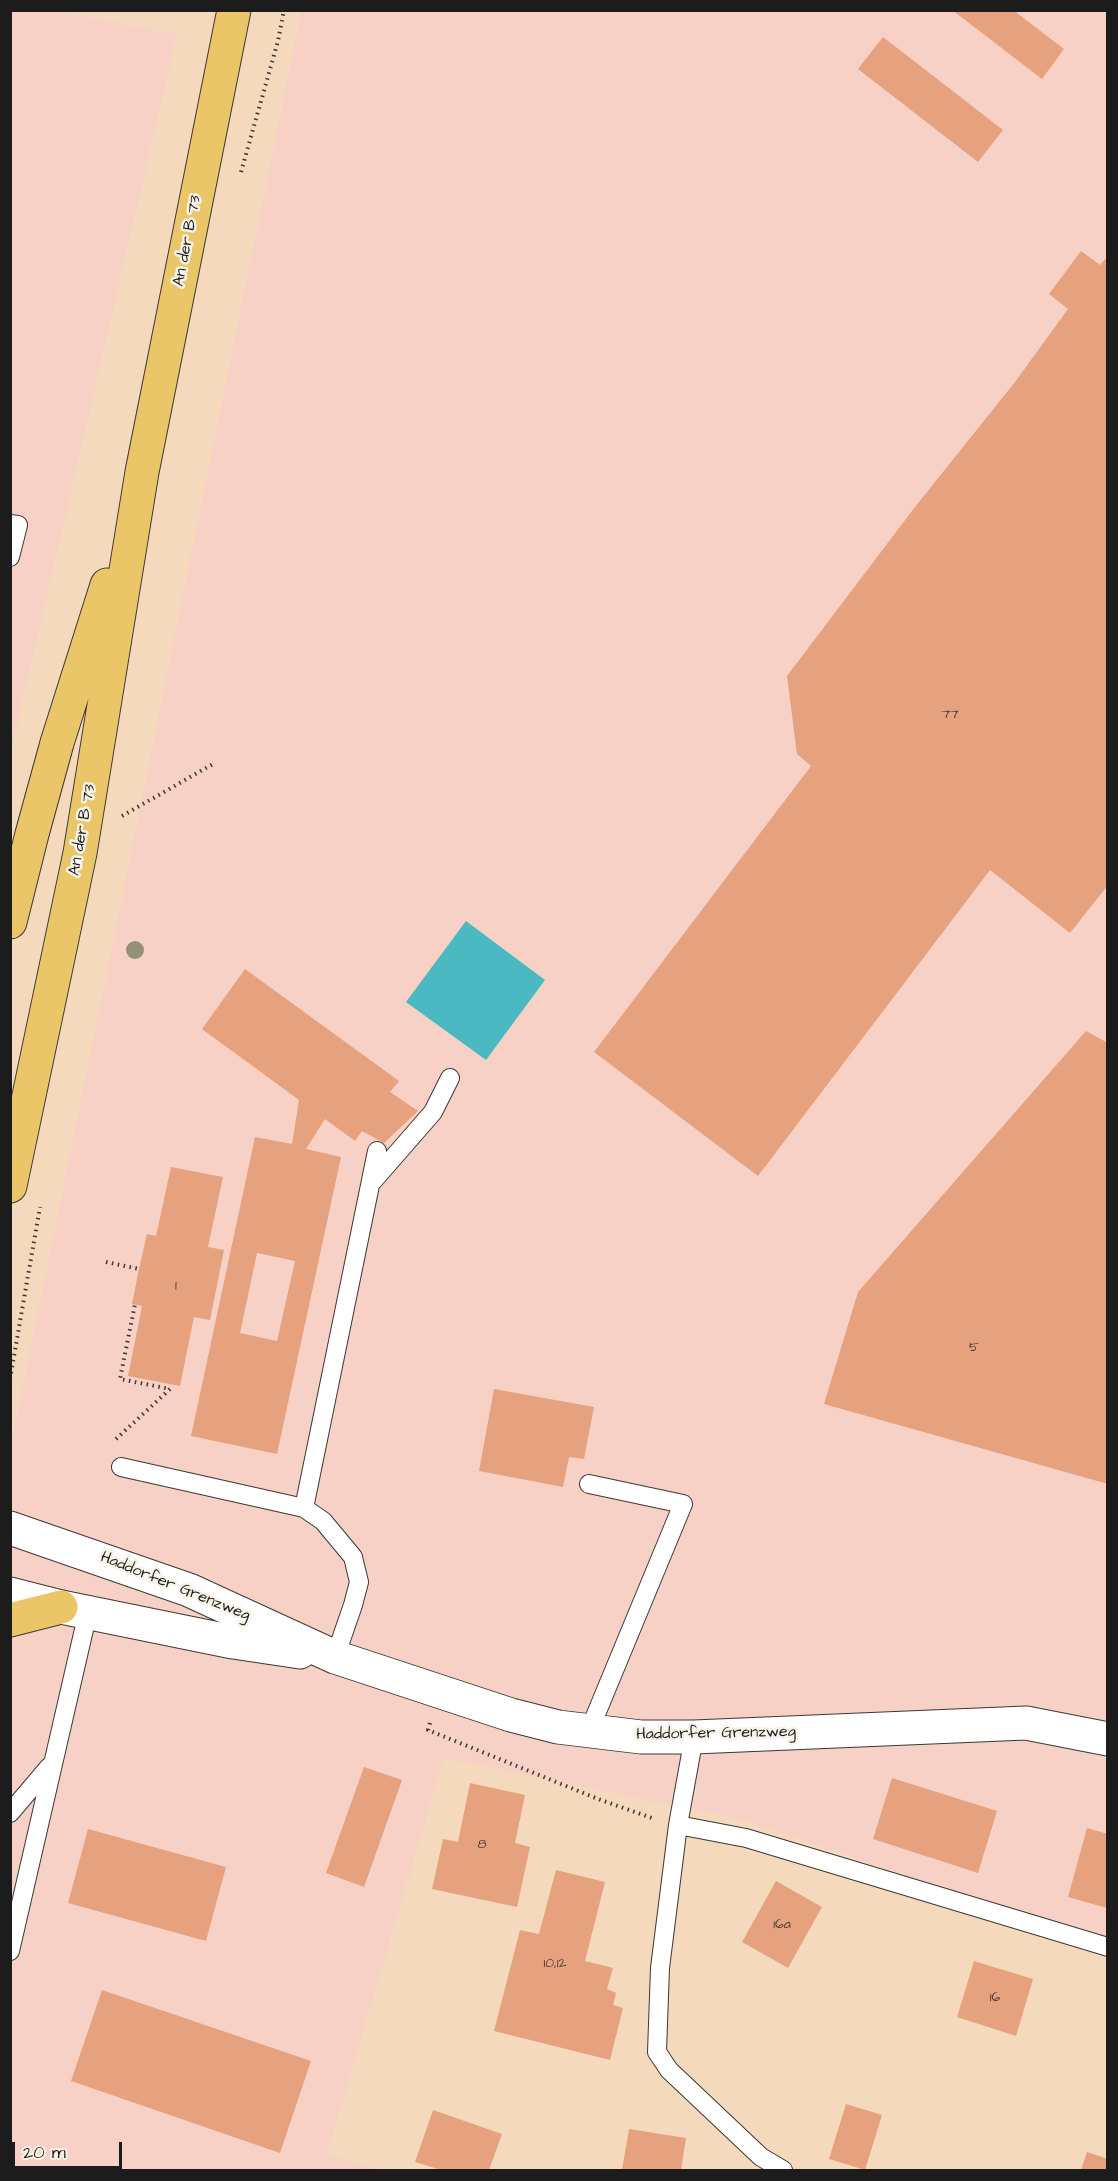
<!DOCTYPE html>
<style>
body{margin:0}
#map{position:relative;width:1118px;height:2181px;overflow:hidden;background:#f4d9bc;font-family:"Architects Daughter",sans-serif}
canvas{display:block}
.frame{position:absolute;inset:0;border:12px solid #1c1c1c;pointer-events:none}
.scale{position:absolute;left:12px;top:2142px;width:110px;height:27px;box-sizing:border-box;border:3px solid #1c1c1c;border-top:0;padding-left:8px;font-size:18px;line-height:21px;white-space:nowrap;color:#1c1c1c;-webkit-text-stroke:4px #f7f3e8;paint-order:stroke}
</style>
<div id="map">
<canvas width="1118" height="2181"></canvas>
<div class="frame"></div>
<div class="scale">20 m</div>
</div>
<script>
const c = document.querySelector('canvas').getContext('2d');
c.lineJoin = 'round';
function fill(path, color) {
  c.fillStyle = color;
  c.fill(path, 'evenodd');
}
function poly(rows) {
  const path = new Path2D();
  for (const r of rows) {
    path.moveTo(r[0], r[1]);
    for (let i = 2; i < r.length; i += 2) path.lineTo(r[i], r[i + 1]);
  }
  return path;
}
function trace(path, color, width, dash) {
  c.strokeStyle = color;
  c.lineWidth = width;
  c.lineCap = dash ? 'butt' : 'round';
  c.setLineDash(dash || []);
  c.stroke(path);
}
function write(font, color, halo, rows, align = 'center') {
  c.font = font + ' "Architects Daughter",sans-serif';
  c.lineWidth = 5;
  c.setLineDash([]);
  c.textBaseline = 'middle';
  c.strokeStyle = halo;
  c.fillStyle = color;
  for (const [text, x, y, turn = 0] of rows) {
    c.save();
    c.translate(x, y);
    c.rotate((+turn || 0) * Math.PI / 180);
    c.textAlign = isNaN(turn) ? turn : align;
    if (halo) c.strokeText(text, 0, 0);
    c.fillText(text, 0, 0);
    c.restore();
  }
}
fill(poly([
 [11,11,54,11,177,34,11,751],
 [301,11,1107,11,1107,1944,742,1820,444,1758,327,2154,377,2170,11,2170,11,1446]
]), '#f7d1c6');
fill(poly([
 [466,921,545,980,486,1060,406,1002]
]), '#4bb9c2');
fill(poly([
 [952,10,1013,10,1064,49,1042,79],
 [883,37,1003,130,978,162,858,69],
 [1081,251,1100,265,1108,256,1108,885,1070,933,990,870,758,1176,594,1052,811,766,797,754,787,676,915,507,1015,382,1068,309,1049,294],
 [245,969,399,1081,390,1092,418,1111,384,1143,362,1131,355,1141,325,1119,306,1149,341,1157,277,1454,191,1436,255,1137,292,1144,299,1100,202,1029],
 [257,1253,295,1261,277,1341,240,1333],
 [1086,1031,1108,1043,1108,1484,824,1404,858,1292],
 [171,1167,223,1177,208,1247,224,1250,210,1320,194,1317,180,1386,128,1376,142,1306,132,1304,139,1269,147,1234,156,1236],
 [494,1389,594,1407,584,1459,569,1457,563,1487,479,1471],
 [364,1767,402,1780,364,1887,326,1873],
 [892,1778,997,1811,978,1873,873,1839],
 [470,1783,525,1795,515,1843,530,1847,517,1907,432,1889,443,1839,458,1842],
 [1087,1828,1108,1834,1107,1908,1068,1897],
 [88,1829,226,1867,206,1941,68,1903],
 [556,1870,605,1882,585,1961,613,1968,607,1989,616,1993,613,2005,623,2008,610,2060,494,2031,520,1930,539,1934],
 [776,1881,822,1907,788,1968,742,1942],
 [974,1961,1033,1979,1016,2036,957,2017],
 [102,1990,311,2061,280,2153,71,2081],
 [846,2104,882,2115,865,2170,829,2159],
 [433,2110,502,2134,489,2170,441,2170,415,2162],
 [629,2129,686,2138,681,2170,622,2170],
 [1087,2152,1108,2159,1108,2170,1081,2170]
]), '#e6a27e');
const lane = poly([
 [10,524,18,525,10,557],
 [372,1182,433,1112,450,1078],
 [121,1467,304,1508,323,1521,353,1557,359,1582,353,1605,335,1657],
 [589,1484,683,1504,589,1731],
 [304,1508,377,1151],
 [694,1737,678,1825,660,1968,657,2052,669,2070,761,2157,783,2170],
 [10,1813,49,1767],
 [678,1825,746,1838,1108,1947],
 [10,1951,88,1612]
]);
const street = poly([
 [10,1528,189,1590,335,1657,511,1715,558,1727,641,1737,694,1737,1026,1723,1108,1739],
 [10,1594,61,1607,233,1642,300,1652]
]);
const primary = poly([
 [10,922,32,834,57,743,107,585],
 [10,1186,80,853,142,472,234,10],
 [10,1620,61,1607]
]);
trace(lane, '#3c3834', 20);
trace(street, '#3c3834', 35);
trace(primary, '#3c3834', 35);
trace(poly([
 [241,172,278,41,284,10],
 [122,816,213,764],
 [106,1262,139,1269],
 [10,1379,40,1207],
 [116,1439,170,1389,120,1379,135,1304],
 [430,1723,428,1730,598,1799,652,1818]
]), '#3c3834', 4, [1.5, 4.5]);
trace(lane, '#fff', 18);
trace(street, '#fff', 33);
trace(primary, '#ebc669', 33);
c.fillStyle = '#949276';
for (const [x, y] of [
 [135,950]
]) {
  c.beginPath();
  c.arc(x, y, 9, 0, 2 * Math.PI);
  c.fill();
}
write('14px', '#4e3e34', null, [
 ["77",950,715],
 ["1",176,1286],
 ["5",974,1348],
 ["8",482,1845],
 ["16a",782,1925],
 ["10,12",555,1964],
 ["16",995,1998]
]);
write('16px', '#1c1c1c', '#f7f3e8', [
 ["An der B 73",188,241,-79],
 ["An der B 73",83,830,-80],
 ["Haddorfer Grenzweg",175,1587,22],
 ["Haddorfer Grenzweg",716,1734,-1]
]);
</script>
